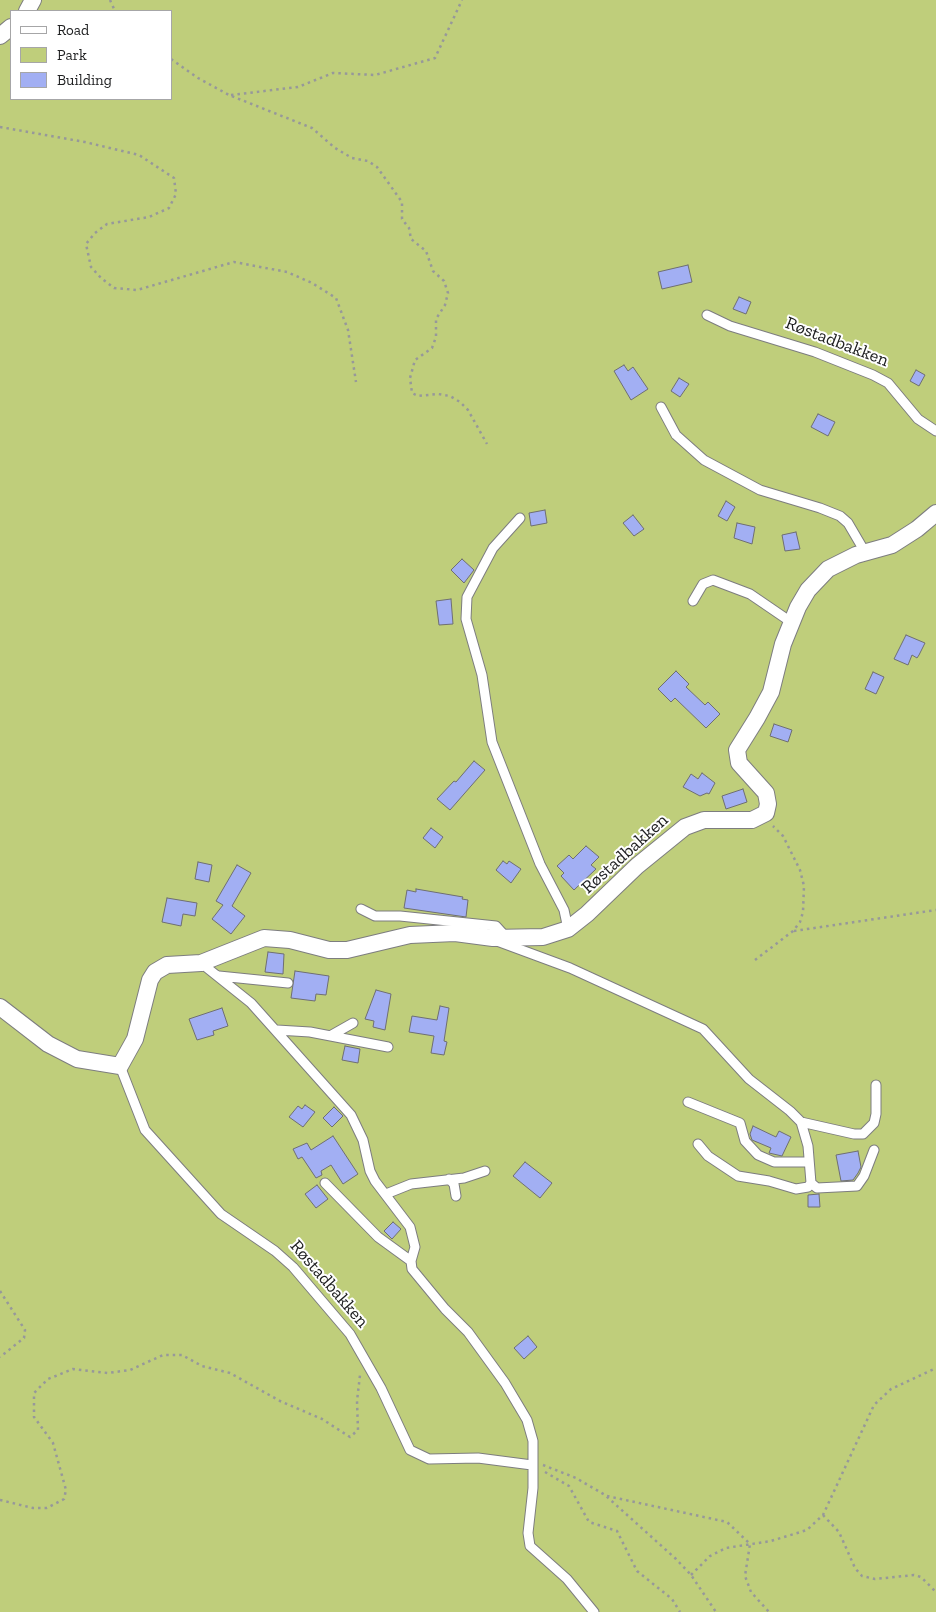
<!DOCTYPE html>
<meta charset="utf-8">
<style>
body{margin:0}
#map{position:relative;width:936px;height:1612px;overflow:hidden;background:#e3e4e6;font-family:"Zilla Slab",serif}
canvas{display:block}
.legend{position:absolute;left:10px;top:10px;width:162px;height:90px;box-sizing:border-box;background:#fff;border:1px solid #a6a6a7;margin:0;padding:6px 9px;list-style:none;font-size:15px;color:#202122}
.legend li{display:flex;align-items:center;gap:10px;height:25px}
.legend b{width:25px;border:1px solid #a6a6a7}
</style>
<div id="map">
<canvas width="936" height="1612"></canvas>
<ul class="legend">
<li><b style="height:6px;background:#fff"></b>Road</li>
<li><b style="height:14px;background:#bfce7b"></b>Park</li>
<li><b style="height:14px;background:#a2aff3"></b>Building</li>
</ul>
</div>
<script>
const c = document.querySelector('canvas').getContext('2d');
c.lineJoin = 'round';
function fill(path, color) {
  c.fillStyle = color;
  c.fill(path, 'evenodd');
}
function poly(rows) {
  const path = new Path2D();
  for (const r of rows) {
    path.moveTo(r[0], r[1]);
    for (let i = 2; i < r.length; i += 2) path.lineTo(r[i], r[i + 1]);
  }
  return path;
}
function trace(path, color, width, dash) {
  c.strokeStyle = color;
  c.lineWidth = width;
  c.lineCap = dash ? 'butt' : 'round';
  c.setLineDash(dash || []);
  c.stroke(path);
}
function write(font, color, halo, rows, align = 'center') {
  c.font = font + ' "Zilla Slab",serif';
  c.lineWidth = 4;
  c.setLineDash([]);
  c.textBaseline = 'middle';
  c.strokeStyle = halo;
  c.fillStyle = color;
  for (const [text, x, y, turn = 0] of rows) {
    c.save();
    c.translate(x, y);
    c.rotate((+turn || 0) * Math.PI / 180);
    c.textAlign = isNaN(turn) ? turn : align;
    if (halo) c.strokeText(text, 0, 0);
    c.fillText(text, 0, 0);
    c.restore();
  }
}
fill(poly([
 [0,0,936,0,936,1612,0,1612],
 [11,11,171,11,171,99,11,99]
]), '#bfce7b');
const building = poly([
 [688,265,692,282,662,289,658,272,688,265],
 [739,297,751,302,746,314,733,309,739,297],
 [624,365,628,371,633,367,648,389,631,400,614,371,624,365],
 [916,370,925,375,919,386,910,381,916,370],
 [679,378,689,384,680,397,671,391,679,378],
 [818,414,835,422,828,436,811,427,818,414],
 [726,501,735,507,727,521,718,516,726,501],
 [545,510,547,523,531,526,529,513,545,510],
 [633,515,644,529,634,536,623,523,633,515],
 [737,523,755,527,752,544,734,538,737,523],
 [796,532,800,549,785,551,782,535,796,532],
 [462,559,474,570,464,583,451,570,462,559],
 [451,599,453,624,439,625,436,601,451,599],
 [906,635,925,643,919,655,917,658,912,655,908,665,894,659,906,635],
 [676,671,689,684,686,687,705,705,708,702,720,714,706,728,675,698,671,702,658,689,676,671],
 [873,672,884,677,876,694,865,689,873,672],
 [774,724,792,730,788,742,770,736,774,724],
 [474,761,485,770,450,810,437,799,454,781,456,782,474,761],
 [702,773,715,783,709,794,707,793,700,796,683,787,691,774,698,779,702,773],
 [743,789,747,802,726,809,722,796,743,789],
 [431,828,443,837,435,848,423,838,431,828],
 [586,846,599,857,591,865,596,869,574,890,561,876,564,873,557,866,569,855,573,859,586,846],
 [503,861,507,864,509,861,521,869,511,883,496,870,503,861],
 [198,862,212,865,209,882,195,879,198,862],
 [237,865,251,873,232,906,245,916,231,934,212,919,223,905,216,901,237,865],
 [416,889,463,897,462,899,468,900,466,917,404,908,407,890,416,892,416,889],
 [167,898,197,903,195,916,183,914,181,926,162,922,167,898],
 [268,952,284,954,283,974,265,972,268,952],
 [295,971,329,976,326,995,316,994,315,1001,291,998,295,971],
 [376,990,391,994,385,1030,373,1027,374,1021,365,1019,376,990],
 [440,1006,449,1008,444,1041,447,1042,444,1055,431,1053,434,1036,409,1032,412,1016,437,1020,440,1006],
 [222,1008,228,1026,213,1031,214,1035,197,1040,189,1019,222,1008],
 [345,1046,360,1049,358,1063,342,1060,345,1046],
 [305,1105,315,1112,303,1127,289,1117,298,1106,302,1109,305,1105],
 [334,1107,343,1116,332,1127,323,1118,334,1107],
 [753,1126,776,1137,779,1131,791,1137,782,1156,769,1153,771,1148,752,1140,750,1134,753,1126],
 [333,1136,358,1174,343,1184,331,1165,321,1171,322,1175,316,1178,302,1157,298,1159,293,1149,307,1143,311,1150,333,1136],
 [858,1151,861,1167,858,1173,853,1180,841,1181,836,1155,858,1151],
 [525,1162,552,1183,540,1198,513,1176,525,1162],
 [317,1185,328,1199,316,1208,305,1194,317,1185],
 [819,1194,820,1207,808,1207,808,1195,819,1194],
 [393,1222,401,1229,392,1239,384,1231,393,1222],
 [528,1336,537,1347,524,1359,514,1348,528,1336]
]);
fill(building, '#a2aff3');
trace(building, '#6f6f72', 1);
const lane = poly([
 [707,315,730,326,815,352,873,375,888,383,918,419,936,431],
 [661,407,676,435,704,460,760,490,820,508,840,516,848,523,865,552],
 [520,518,493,548,467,597,466,619,482,675,492,742,540,864,564,910,568,929],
 [693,601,703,584,713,580,750,594,791,622],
 [361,909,375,916,400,916,496,926,506,937],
 [497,941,570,968,703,1029,749,1079,790,1111,801,1122,808,1146,811,1183,808,1187,796,1189,769,1181,738,1176,708,1156,698,1144],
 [201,963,251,1003,351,1115,363,1140,370,1171,375,1181,410,1227,415,1247,411,1261,412,1269,445,1309,468,1332,505,1383,527,1420,533,1441,533,1488,528,1533,530,1546,567,1579,594,1612],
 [219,976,288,983],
 [277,1030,310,1032,388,1047],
 [330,1036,353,1023],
 [120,1066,145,1130,221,1214,275,1251,293,1267,350,1334,381,1388,410,1450,429,1459,478,1458,532,1465],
 [688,1102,740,1123,745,1141,758,1155,774,1162,808,1162],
 [801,1122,854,1134,863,1134,874,1123,876,1114,876,1085],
 [449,1179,454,1184,456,1196],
 [325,1183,378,1237,411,1261],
 [811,1183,817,1188,857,1186,864,1176,874,1150],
 [386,1194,411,1184,464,1178,485,1171]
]);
const street = poly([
 [27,11,33,0],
 [0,36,11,27],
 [0,1007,48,1044,77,1059,120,1066,135,1039,150,980,155,972,167,965,201,963,264,938,290,940,329,950,347,950,410,935,455,933,493,938,543,937,568,929,587,914,637,866,685,827,704,820,752,820,766,813,768,804,766,793,739,763,737,750,757,718,771,692,783,644,798,607,808,590,828,569,856,555,892,545,917,529,936,513]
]);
trace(lane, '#7d7d7f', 11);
trace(street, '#7d7d7f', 18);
trace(poly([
 [110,0,115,11],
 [171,59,198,78,229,95,312,128,335,148,352,158,368,161,377,167,402,202,402,219,409,228,411,239,426,251,433,271,444,281,448,293,445,305,436,319,436,337,432,348,415,360,410,378,412,393,418,396,438,394,450,396,460,402,468,410,487,444],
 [231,95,298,87,333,73,375,75,435,58,462,0],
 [0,127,85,142,139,155,174,178,176,194,169,208,149,217,107,224,95,233,86,244,91,267,101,278,114,288,137,290,234,262,287,272,312,283,336,298,348,330,356,382],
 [794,931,936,910],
 [755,960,793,931,800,922,803,912,804,886,800,870,783,836,773,826],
 [0,1291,25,1330,24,1338,0,1357],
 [543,1465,576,1478,605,1495,676,1559,691,1575,716,1612],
 [545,1472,569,1486,589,1522,617,1531,637,1571,672,1599,680,1612],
 [607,1496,727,1522,750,1544,745,1576,751,1592,769,1612],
 [0,1500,33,1508,47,1508,64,1499,66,1490,53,1443,34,1417,34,1393,48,1379,73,1369,108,1373,130,1370,163,1355,182,1355,202,1366,230,1373,280,1401,322,1419,350,1437,358,1430,357,1401,360,1375],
 [823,1515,839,1532,855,1568,862,1576,875,1579,914,1575,921,1577,936,1592],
 [691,1575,710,1556,726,1548,771,1541,807,1530,823,1515,874,1405,891,1389,936,1368]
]), '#97989a', 2.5, [2.5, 4]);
trace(lane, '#fff', 9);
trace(street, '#fff', 16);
write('18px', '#202122', '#fff', [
 ["Røstadbakken",837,342,21],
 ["Røstadbakken",625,854,-42],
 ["Røstadbakken",329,1284,49]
]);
</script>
